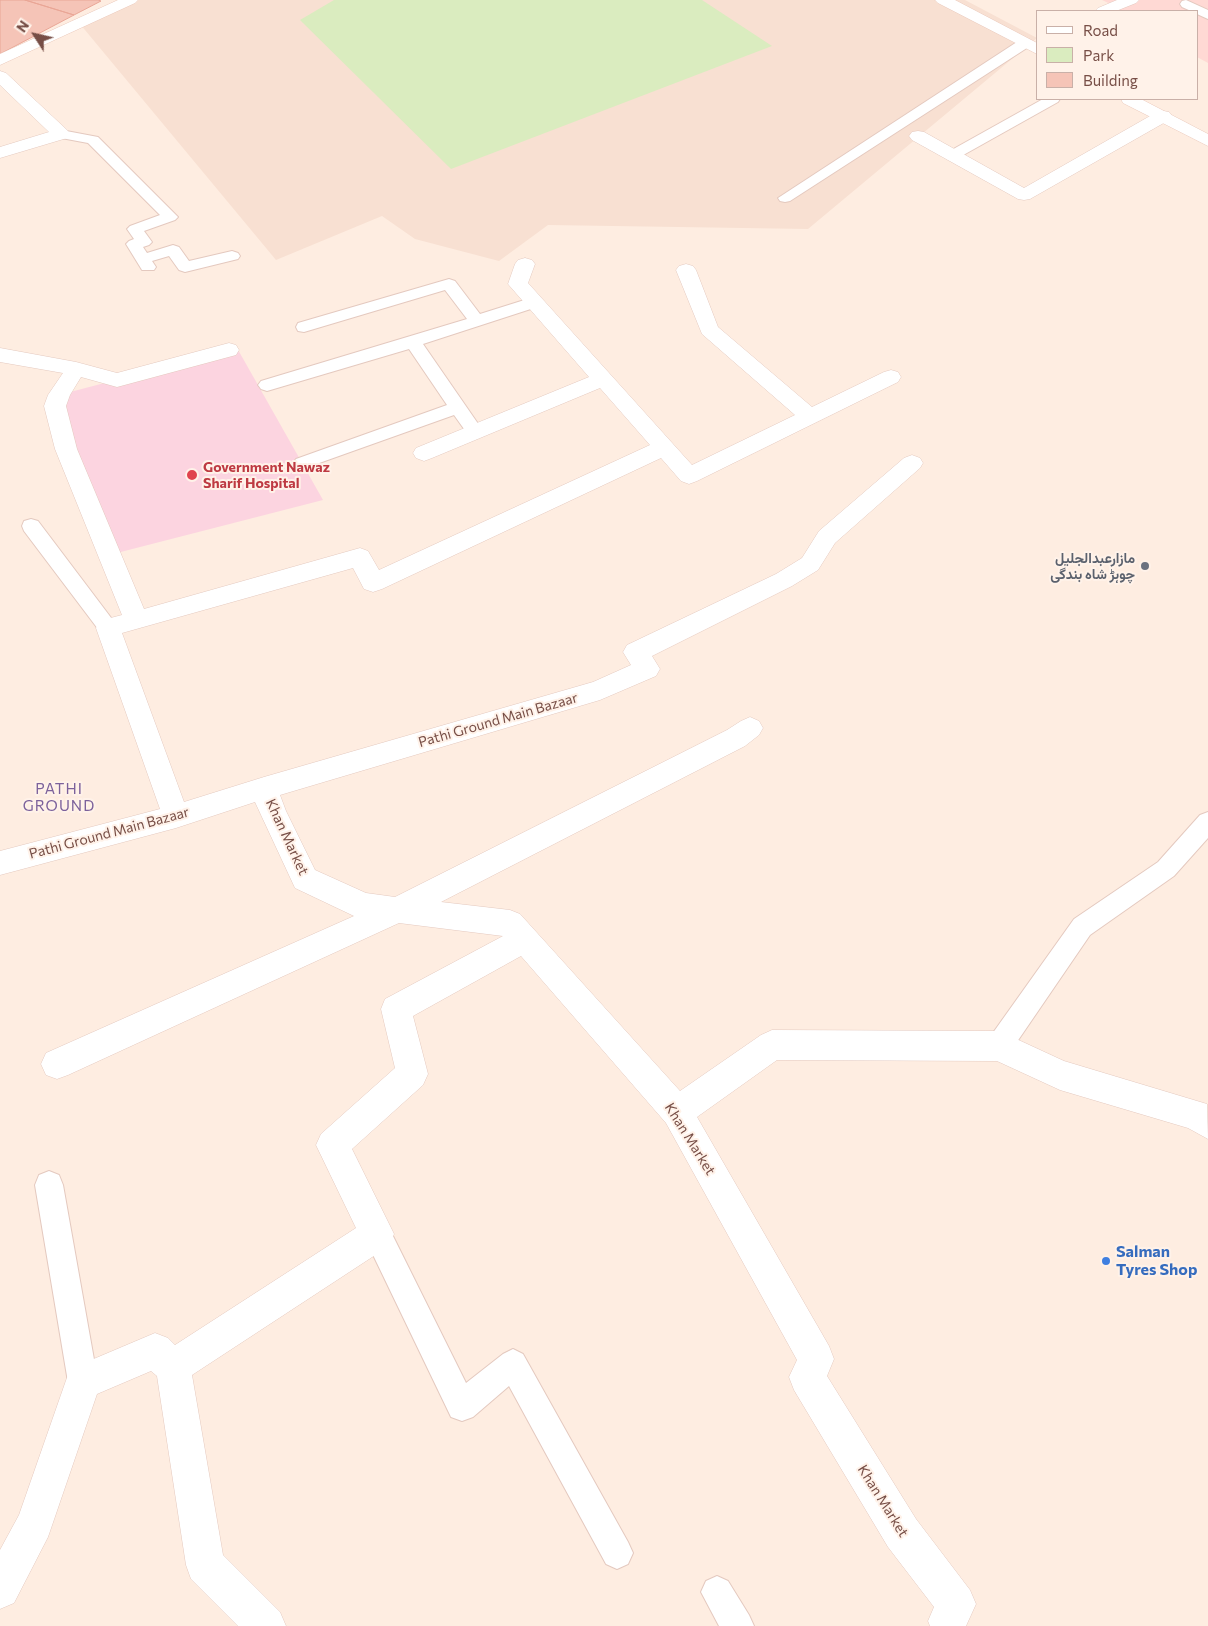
<!DOCTYPE html>
<meta charset="utf-8">
<style>
body{margin:0}
#map{position:relative;width:1208px;height:1626px;overflow:hidden;background:#feede1;font-family:Commissioner,sans-serif}
canvas{display:block}
.legend{position:absolute;left:1036px;top:10px;width:162px;height:90px;box-sizing:border-box;background:#fff2e9;border:1px solid #c9b0a8;margin:0;padding:6px 9px;list-style:none;font-size:15px;color:#774e46}
.legend li{display:flex;align-items:center;gap:10px;height:25px}
.legend b{width:25px;border:1px solid #c9b0a8}
.north{position:absolute;left:10px;top:10px;width:50px;height:50px;-webkit-text-stroke:4px #fff2e9;paint-order:stroke;rotate:305deg;font-size:14px;font-weight:700;line-height:20px;text-align:center;color:#774e46}
.north::after{content:'';display:block;margin:auto;width:18px;height:22px;background:#774e46;clip-path:polygon(50% 0,100% 100%,50% 72%,0 100%)}
</style>
<div id="map">
<canvas width="1208" height="1626"></canvas>
<ul class="legend">
<li><b style="height:6px;background:#fff"></b>Road</li>
<li><b style="height:14px;background:#daecbf"></b>Park</li>
<li><b style="height:14px;background:#f5c4b7"></b>Building</li>
</ul>
<div class="north">N</div>
</div>
<script>
const c = document.querySelector('canvas').getContext('2d');
c.lineJoin = 'round';
function fill(path, color) {
  c.fillStyle = color;
  c.fill(path, 'evenodd');
}
function poly(rows) {
  const path = new Path2D();
  for (const r of rows) {
    path.moveTo(r[0], r[1]);
    for (let i = 2; i < r.length; i += 2) path.lineTo(r[i], r[i + 1]);
  }
  return path;
}
function trace(path, color, width, dash) {
  c.strokeStyle = color;
  c.lineWidth = width;
  c.lineCap = dash ? 'butt' : 'round';
  c.setLineDash(dash || []);
  c.stroke(path);
}
function write(font, color, halo, rows, align = 'center') {
  c.font = font + ' Commissioner,Vazirmatn,sans-serif';
  c.lineWidth = 4;
  c.setLineDash([]);
  c.textBaseline = 'middle';
  c.strokeStyle = halo;
  c.fillStyle = color;
  for (const [text, x, y, turn = 0] of rows) {
    c.save();
    c.translate(x, y);
    c.rotate((+turn || 0) * Math.PI / 180);
    c.textAlign = isNaN(turn) ? turn : align;
    if (halo) c.strokeText(text, 0, 0);
    c.fillText(text, 0, 0);
    c.restore();
  }
}
fill(poly([
 [130,0,965,0,1037,38,808,229,548,225,499,261,415,239,382,216,276,260,80,24]
]), '#f8e0d2');
fill(poly([
 [1102,0,1208,0,1208,63,1197,57,1197,11,1107,11,1106,10,1115,6]
]), '#ffd9d4');
fill(poly([
 [237,348,323,500,109,555,59,395]
]), '#fcd4e0');
fill(poly([
 [334,0,702,0,772,46,451,169,300,20]
]), '#daecbf');
const building = poly([
 [0,0,25,0,74,15,0,54,0,0],
 [25,0,98,0,101,1,74,15,25,0]
]);
fill(building, '#f5c4b7');
trace(building, '#e9a696', 1);
const service = poly([
 [1186,0,1208,10,1208,19,1197,14,1197,11,1191,11,1182,7,1180,4,1182,1,1186,0],
 [1025,39,1030,40,1032,43,1030,46,790,201,785,202,780,201,778,198,1020,40,1025,39],
 [1043,99,1060,99,1058,102,958,158,953,159,948,158,946,155,948,152,1043,99],
 [61,130,98,137,178,217,175,220,144,231,152,242,149,245,143,247,147,253,173,245,179,247,189,261,232,251,238,253,240,256,238,259,185,272,179,270,169,256,152,261,156,267,154,270,142,270,126,244,129,241,134,239,127,229,130,226,160,215,88,143,56,137,54,134,56,131,61,130],
 [449,279,455,281,480,314,534,297,540,298,542,302,540,306,423,344,481,428,484,432,481,436,475,438,469,436,454,415,308,467,302,469,296,467,293,463,296,459,447,405,409,349,267,391,261,389,258,385,261,381,467,319,445,290,304,332,298,331,296,327,298,323,449,279],
 [31,519,38,521,115,623,118,628,115,633,108,636,101,633,24,531,22,526,24,521,31,519],
 [1208,812,1208,838,1174,876,1090,935,1008,1055,999,1058,990,1055,986,1046,990,1037,1074,919,1158,862,1200,815,1208,812],
 [49,1171,59,1175,63,1185,98,1382,93,1392,83,1397,73,1392,68,1382,35,1185,39,1175,49,1171],
 [377,1220,387,1224,466,1383,503,1354,513,1349,523,1354,628,1542,633,1553,628,1564,617,1569,606,1564,509,1386,473,1417,462,1421,451,1417,363,1234,367,1224,377,1220],
 [717,1576,728,1581,749,1615,754,1626,719,1626,701,1592,706,1581,717,1576]
]);
const minor = poly([
 [1117,0,1139,0,1136,3,1116,11,1095,11,1098,8,1117,0],
 [0,71,6,73,67,130,70,134,67,138,0,158,0,147,49,132,0,85,0,71],
 [1163,111,1169,112,1172,116,1169,120,1030,199,1024,200,1018,199,912,140,909,136,912,132,918,131,924,132,1024,188,1157,112,1163,111],
 [525,258,532,260,535,264,528,283,692,465,795,415,702,334,676,270,679,266,686,264,693,266,696,270,718,327,812,407,884,372,891,370,898,372,901,377,898,382,697,481,689,484,681,481,661,458,382,589,373,592,364,589,353,568,122,633,184,802,264,777,593,682,631,665,623,652,627,645,776,574,802,558,819,531,904,458,912,455,920,458,923,463,920,468,835,543,818,570,792,586,652,656,660,669,656,676,600,700,280,795,286,811,315,870,366,893,395,897,727,730,741,721,750,717,759,721,763,728,759,735,745,746,441,902,510,910,520,914,680,1091,761,1035,772,1030,999,1031,1064,1061,1207,1104,1208,1139,1188,1128,1060,1090,997,1061,777,1060,697,1117,829,1346,834,1359,827,1376,916,1519,970,1590,976,1604,966,1626,930,1626,928,1621,934,1607,888,1547,794,1390,789,1377,797,1360,666,1123,521,956,413,1016,428,1074,423,1085,352,1149,394,1234,389,1246,192,1375,223,1555,280,1612,286,1626,238,1626,191,1579,186,1565,157,1376,151,1371,97,1394,48,1537,14,1603,0,1609,0,1550,19,1515,70,1369,155,1333,168,1338,175,1345,356,1228,316,1145,321,1134,395,1068,381,1009,385,999,503,936,399,923,68,1075,57,1079,46,1075,41,1064,46,1053,354,916,295,888,255,802,176,828,0,875,0,851,160,809,96,628,99,621,122,615,55,449,44,406,48,395,63,373,0,362,0,348,76,362,117,373,229,343,236,345,239,350,236,355,117,387,81,377,70,395,66,406,77,449,144,609,360,548,368,551,379,570,650,445,600,388,432,458,424,461,416,458,413,453,416,448,589,377,508,284,515,264,518,260,525,258]
]);
const secondary = poly([
 [118,0,138,0,135,3,0,65,0,54,118,0],
 [935,0,955,0,1037,43,1037,54,938,3,935,0],
 [1121,99,1141,99,1208,134,1208,146,1123,103,1121,99]
]);
trace(service, '#e4c9bf', 2);
trace(minor, '#e4c9bf', 1);
trace(secondary, '#eac9bc', 1);
fill(service, '#fff');
fill(minor, '#fff');
fill(secondary, '#fff');
for (const [x, y, r, color] of [
 [192,475,6,"#e0444e"],
 [1145,566,5,"#6b7280"],
 [1106,1261,5,"#3f7fe0"]
]) {
  const dot = new Path2D();
  dot.arc(x, y, r, 0, 2 * Math.PI);
  c.fillStyle = color;
  c.fill(dot);
  trace(dot, '#fff2e9', 2);
}
write('bold 14px', '#be3a42', '#fff2e9', [
 ["Government Nawaz",203,467],
 ["Sharif Hospital",203,483]
], 'left');
write('bold 14px', '#5b616d', '#fff2e9', [
 ["مازارعبدالجلیل",1135,558],
 ["چوہڑ شاہ بندگی",1135,574]
], 'right');
write('14px', '#774e46', '#fff2e9', [
 ["Pathi Ground Main Bazaar",498,720,-16],
 ["Pathi Ground Main Bazaar",109,833,-15],
 ["Khan Market",287,837,65],
 ["Khan Market",690,1139,58],
 ["Khan Market",883,1501,58]
]);
c.letterSpacing = '1px';
write('15px', '#7c619b', '#fff2e9', [
 ["PATHI",59,789],
 ["GROUND",59,806]
]);
c.letterSpacing = '0px';
write('bold 16px', '#366cbe', '#fff2e9', [
 ["Salman",1116,1252],
 ["Tyres Shop",1116,1270]
], 'left');
</script>
